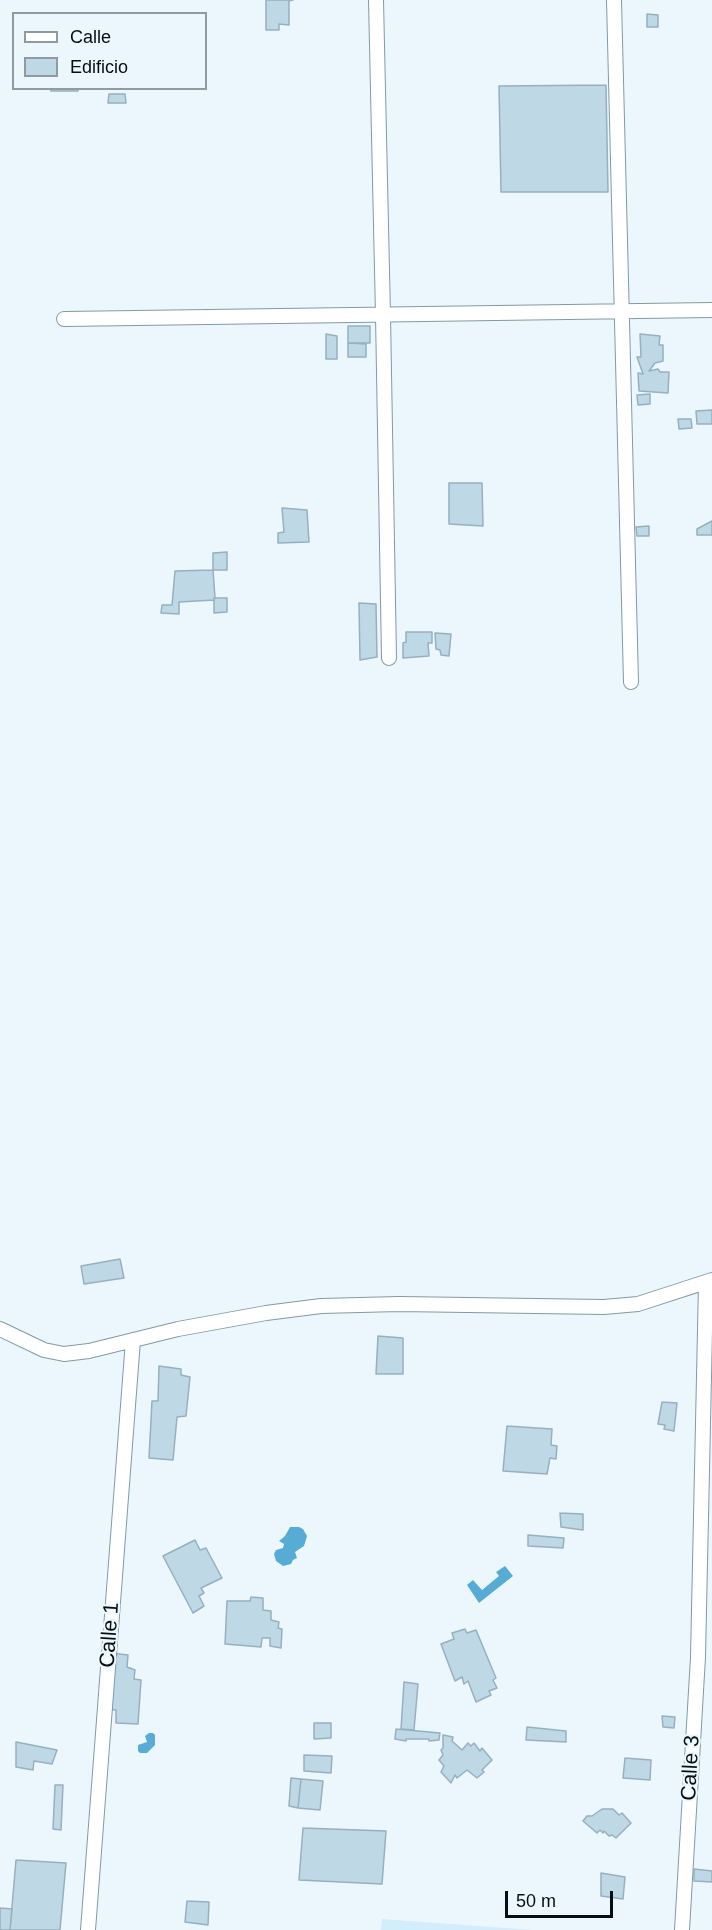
<!DOCTYPE html>
<style>
body{margin:0}
#map{position:relative;width:712px;height:1930px;overflow:hidden;background:#ecf7fd;font-family:Arial,sans-serif}
canvas{display:block}
.legend{position:absolute;left:12px;top:12px;width:195px;height:78px;box-sizing:border-box;background:#ecf7fd;border:2px solid #909a9f;margin:0;padding:8px 10px;list-style:none;font-size:18px;color:#060e13}
.legend li{display:flex;align-items:center;gap:12px;height:30px}
.legend b{width:30px;border:2px solid #909a9f}
.scale{position:absolute;left:505px;top:1891px;width:108px;height:27px;box-sizing:border-box;border:3px solid #060e13;border-top:0;padding-left:8px;font-size:18px;line-height:21px;white-space:nowrap;color:#060e13;-webkit-text-stroke:4px #ecf7fd;paint-order:stroke}
</style>
<div id="map">
<canvas width="712" height="1930"></canvas>
<ul class="legend">
<li><b style="height:8px;background:#fff"></b>Calle</li>
<li><b style="height:16px;background:#bed8e6"></b>Edificio</li>
</ul>
<div class="scale">50 m</div>
</div>
<script>
const c = document.querySelector('canvas').getContext('2d');
c.lineJoin = 'round';
function fill(path, color) {
  c.fillStyle = color;
  c.fill(path, 'evenodd');
}
function poly(rows) {
  const path = new Path2D();
  for (const r of rows) {
    path.moveTo(r[0], r[1]);
    for (let i = 2; i < r.length; i += 2) path.lineTo(r[i], r[i + 1]);
  }
  return path;
}
function trace(path, color, width, dash) {
  c.strokeStyle = color;
  c.lineWidth = width;
  c.lineCap = dash ? 'butt' : 'round';
  c.setLineDash(dash || []);
  c.stroke(path);
}
function write(font, color, halo, rows, align = 'center') {
  c.font = font + ' Arial,sans-serif';
  c.lineWidth = 4.5;
  c.setLineDash([]);
  c.textBaseline = 'middle';
  c.strokeStyle = halo;
  c.fillStyle = color;
  for (const [text, x, y, turn = 0] of rows) {
    c.save();
    c.translate(x, y);
    c.rotate((+turn || 0) * Math.PI / 180);
    c.textAlign = isNaN(turn) ? turn : align;
    if (halo) c.strokeText(text, 0, 0);
    c.fillText(text, 0, 0);
    c.restore();
  }
}
fill(poly([
 [382,1919,533,1930,381,1930]
]), '#d2edfc');
fill(poly([
 [290,1527,299,1527,303,1529,307,1536,304,1546,295,1552,297,1558,293,1560,291,1564,283,1566,276,1561,274,1554,276,1550,283,1548,284,1544,279,1541,285,1536],
 [505,1566,513,1576,479,1603,467,1585,473,1580,482,1590,499,1576,496,1572],
 [149,1733,153,1733,155,1735,155,1745,147,1753,140,1753,138,1751,138,1745,147,1742,145,1736]
]), '#57acd6');
const building = poly([
 [266,0,293,0,289,1,289,25,279,24,279,30,266,30,266,0],
 [647,14,658,15,658,27,647,27,647,14],
 [606,85,608,192,501,192,499,86,606,85],
 [50,88,78,88,78,91,51,91,50,88],
 [109,94,125,94,126,103,108,103,109,94],
 [348,326,370,326,370,343,348,343,348,326],
 [326,334,337,336,337,359,326,359,326,334],
 [640,334,660,336,659,345,663,345,663,361,655,363,649,371,658,369,660,372,669,372,668,393,639,391,638,373,643,374,637,357,641,357,640,334],
 [348,343,366,344,366,357,348,357,348,343],
 [650,394,650,404,638,405,637,395,650,394],
 [712,410,712,424,697,424,696,411,712,410],
 [678,419,691,419,692,428,679,429,678,419],
 [449,483,482,483,483,526,449,524,449,483],
 [282,508,307,510,309,542,278,543,278,533,284,532,282,508],
 [712,521,712,535,697,535,697,529,712,521],
 [649,526,649,536,637,536,636,527,649,526],
 [227,552,227,570,213,570,213,553,227,552],
 [213,570,215,598,214,598,214,600,179,602,179,614,161,613,162,605,172,605,175,571,213,570],
 [214,598,227,598,227,612,214,613,214,598],
 [359,603,376,604,377,657,360,660,359,603],
 [406,632,432,632,432,643,428,643,429,656,403,658,403,643,406,642,406,632],
 [435,633,451,634,449,656,441,655,440,650,436,649,435,633],
 [120,1259,124,1278,84,1284,81,1266,120,1259],
 [378,1336,403,1338,403,1374,376,1374,378,1336],
 [159,1366,181,1369,181,1375,190,1377,186,1416,177,1417,173,1460,149,1458,152,1401,158,1401,159,1366],
 [662,1402,677,1403,674,1431,664,1429,665,1425,658,1424,662,1402],
 [507,1426,552,1429,551,1445,557,1446,556,1459,550,1458,547,1474,503,1471,507,1426],
 [560,1513,583,1514,583,1530,561,1527,560,1513],
 [528,1535,564,1538,563,1548,528,1546,528,1535],
 [195,1540,200,1550,206,1548,222,1578,201,1588,204,1593,199,1596,204,1606,193,1613,163,1556,195,1540],
 [251,1597,263,1598,263,1610,271,1611,271,1620,279,1622,278,1628,282,1629,281,1648,270,1646,270,1638,262,1638,261,1647,225,1644,227,1601,250,1601,251,1597],
 [465,1629,467,1633,476,1630,496,1678,493,1680,497,1688,489,1691,491,1695,476,1702,468,1681,464,1684,462,1677,455,1681,441,1644,454,1639,452,1633,465,1629],
 [111,1653,128,1655,127,1667,135,1670,134,1679,141,1680,138,1724,116,1723,116,1710,105,1709,111,1653],
 [404,1682,418,1684,414,1730,401,1729,404,1682],
 [662,1716,675,1717,674,1728,663,1727,662,1716],
 [314,1723,331,1723,331,1738,314,1739,314,1723],
 [527,1727,566,1731,566,1742,526,1740,527,1727],
 [396,1729,440,1733,439,1740,429,1741,429,1739,406,1739,406,1741,395,1739,396,1729],
 [443,1735,453,1737,452,1741,462,1750,468,1743,471,1746,474,1743,480,1751,482,1748,492,1760,482,1770,484,1772,477,1778,467,1770,457,1778,455,1775,451,1783,441,1772,444,1766,439,1760,443,1755,441,1750,443,1748,443,1735],
 [16,1742,57,1750,52,1764,34,1761,33,1770,16,1767,16,1742],
 [304,1755,332,1756,331,1773,304,1771,304,1755],
 [625,1758,651,1760,650,1780,623,1778,625,1758],
 [291,1778,301,1779,298,1808,289,1806,291,1778],
 [301,1779,323,1781,320,1810,298,1808,301,1779],
 [55,1785,63,1785,61,1830,53,1829,55,1785],
 [602,1809,613,1809,619,1815,622,1813,631,1823,616,1838,612,1835,609,1836,604,1831,603,1833,600,1830,597,1833,583,1821,587,1816,592,1816,602,1809],
 [303,1828,386,1831,382,1884,299,1880,303,1828],
 [16,1860,66,1863,60,1930,10,1930,16,1860],
 [694,1869,712,1871,712,1882,694,1881,694,1869],
 [601,1873,625,1877,623,1899,601,1896,601,1873],
 [187,1901,209,1902,208,1925,185,1922,187,1901],
 [0,1908,12,1909,10,1930,0,1930,0,1908]
]);
fill(building, '#bed8e6');
trace(building, '#97b0be', 1.5);
const minor = poly([
 [376,0,383,315,389,658],
 [614,0,631,682],
 [64,319,712,310],
 [0,1329,44,1350,64,1354,89,1351,178,1329,266,1313,321,1306,399,1304,604,1307,638,1304,712,1280],
 [88,1930,133,1340],
 [682,1930,698,1657,706,1283]
]);
trace(minor, '#819aa7', 16);
trace(minor, '#fff', 14);
write('21px', '#060e13', '#ecf7fd', [
 ["Calle 1",110,1635,-86],
 ["Calle 3",691,1768,-87]
]);
</script>
